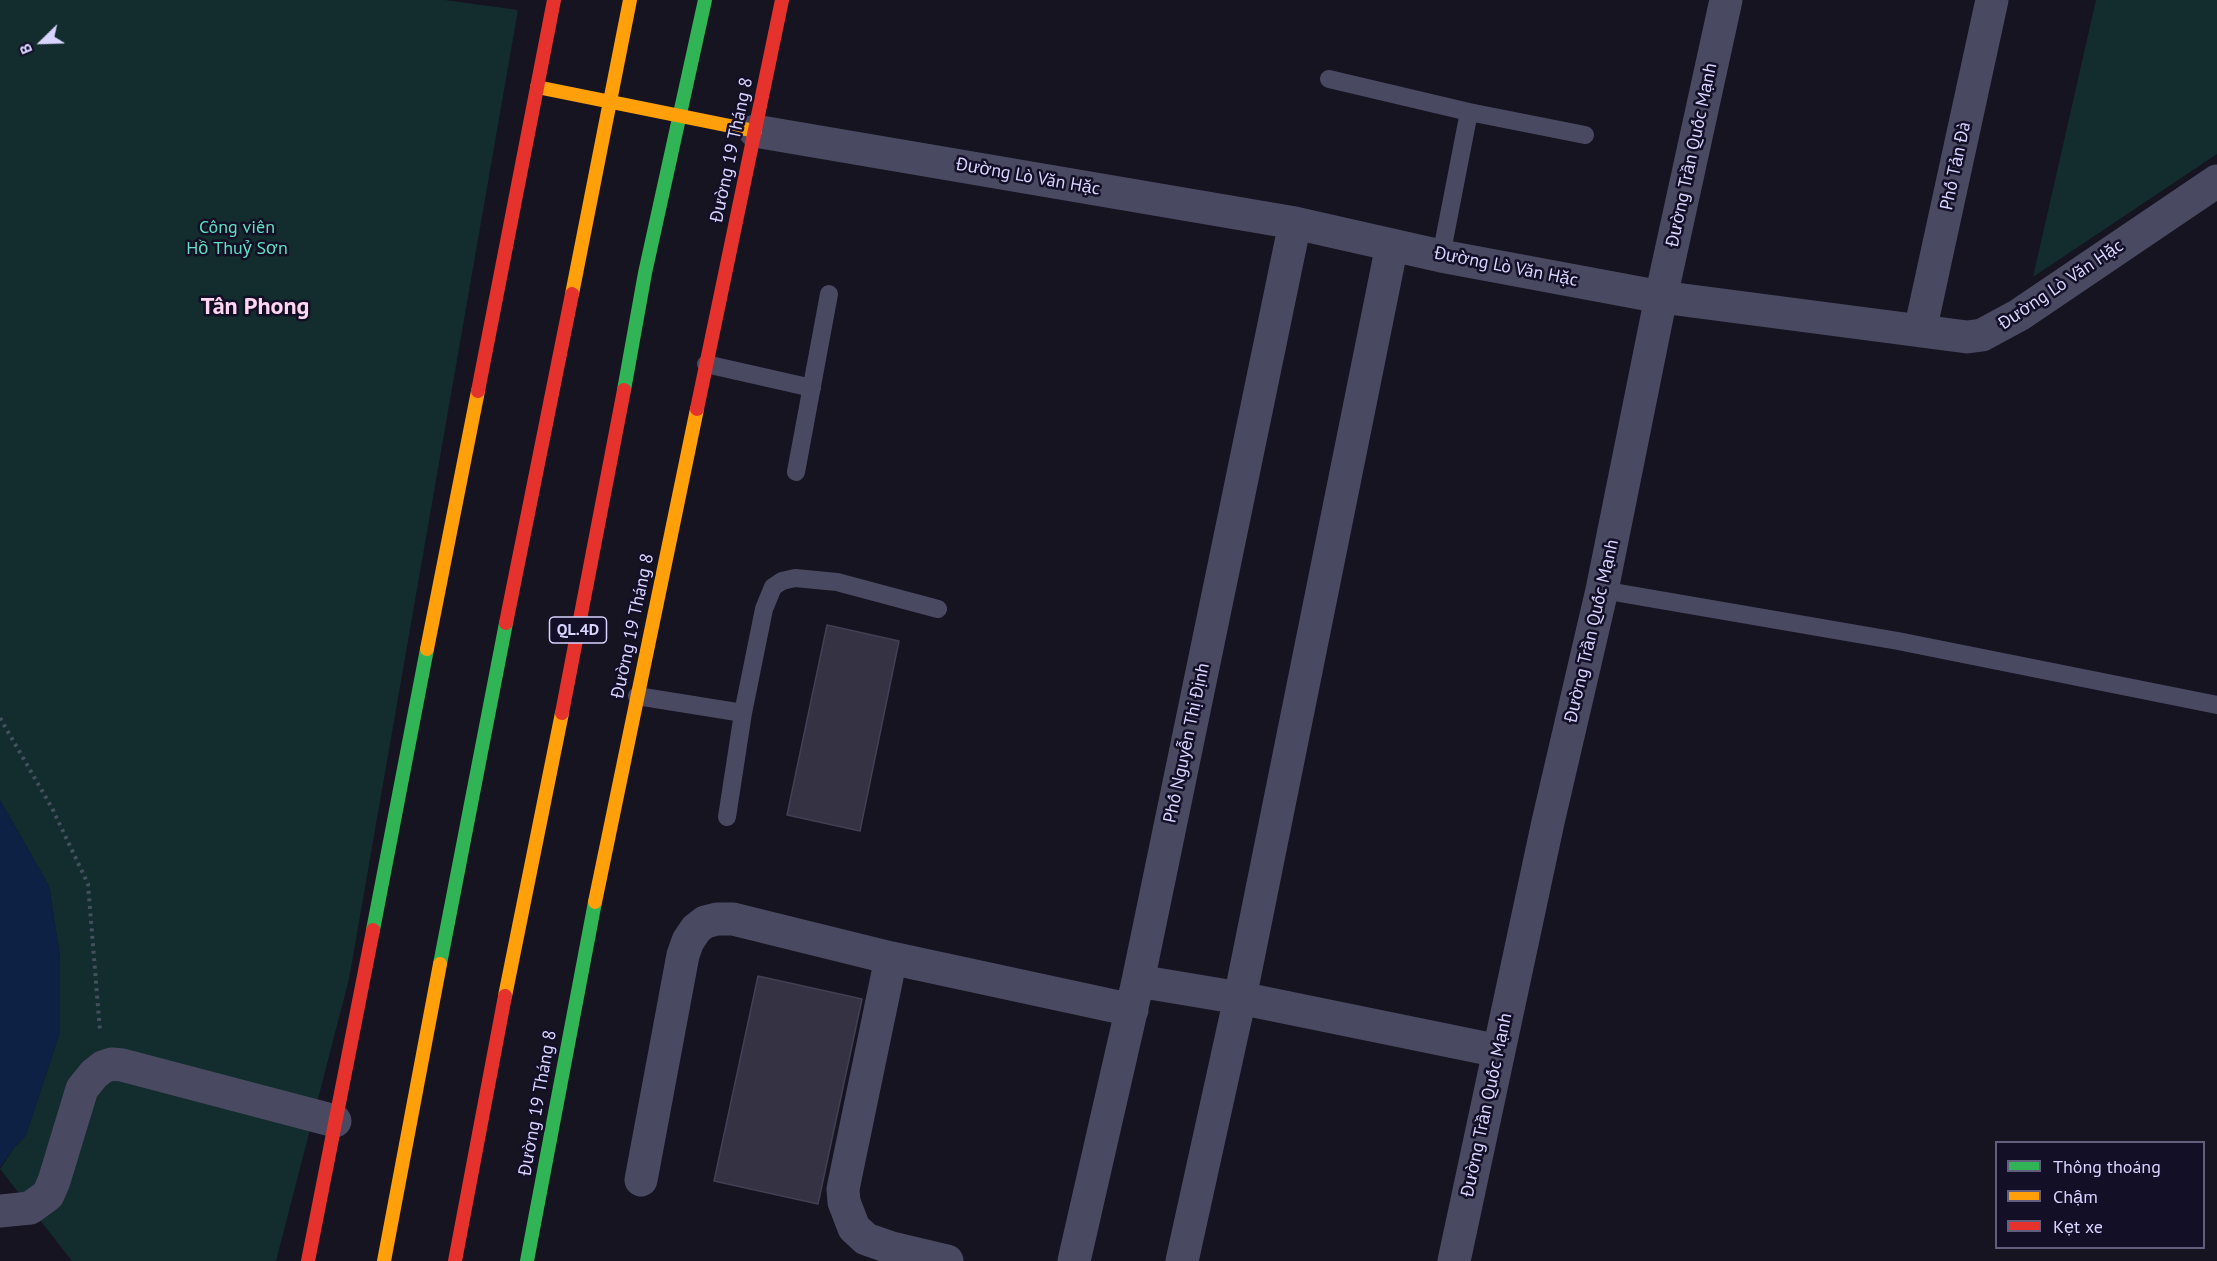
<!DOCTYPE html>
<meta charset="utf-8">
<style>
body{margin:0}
#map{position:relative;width:2217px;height:1261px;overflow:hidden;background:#161421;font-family:"PT Sans",sans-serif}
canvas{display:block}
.legend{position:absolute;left:1995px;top:1141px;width:210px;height:108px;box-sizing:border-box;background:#130f26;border:2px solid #625e7d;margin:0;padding:8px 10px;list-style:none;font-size:18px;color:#d9d4ff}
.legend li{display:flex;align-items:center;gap:12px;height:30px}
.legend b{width:30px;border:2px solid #625e7d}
.north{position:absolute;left:12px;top:12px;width:60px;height:60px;-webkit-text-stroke:4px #130f26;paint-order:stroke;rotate:247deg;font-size:16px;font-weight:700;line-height:24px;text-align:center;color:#d9d4ff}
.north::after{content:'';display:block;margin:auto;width:21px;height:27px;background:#d9d4ff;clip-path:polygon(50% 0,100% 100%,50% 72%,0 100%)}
</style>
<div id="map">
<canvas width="2217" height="1261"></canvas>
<ul class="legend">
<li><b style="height:8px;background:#30b455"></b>Thông thoáng</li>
<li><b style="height:8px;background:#ff9f0a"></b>Chậm</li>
<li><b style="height:8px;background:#e5322d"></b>Kẹt xe</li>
</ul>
<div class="north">B</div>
</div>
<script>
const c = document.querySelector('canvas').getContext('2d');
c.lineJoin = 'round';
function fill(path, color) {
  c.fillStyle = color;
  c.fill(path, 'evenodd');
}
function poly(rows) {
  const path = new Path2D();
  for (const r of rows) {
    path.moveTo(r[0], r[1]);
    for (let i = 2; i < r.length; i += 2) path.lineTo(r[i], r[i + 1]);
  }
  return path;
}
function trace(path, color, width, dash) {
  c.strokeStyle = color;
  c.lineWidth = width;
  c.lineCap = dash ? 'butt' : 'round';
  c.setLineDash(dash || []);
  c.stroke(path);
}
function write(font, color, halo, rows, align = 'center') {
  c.font = font + ' "PT Sans",sans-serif';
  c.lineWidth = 5;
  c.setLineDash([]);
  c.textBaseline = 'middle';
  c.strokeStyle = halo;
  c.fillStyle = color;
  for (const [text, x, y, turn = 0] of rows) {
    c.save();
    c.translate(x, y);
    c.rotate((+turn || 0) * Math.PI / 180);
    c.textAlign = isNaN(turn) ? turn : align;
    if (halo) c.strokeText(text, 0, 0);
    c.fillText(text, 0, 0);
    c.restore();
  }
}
fill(poly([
 [0,0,445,0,518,10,349,979,276,1261,72,1261,0,1169,13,1149,26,1135,60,1032,60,957,49,886,0,800],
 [2096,0,2217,0,2217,154,2033,277]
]), '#132c2d');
fill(poly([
 [0,800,49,886,60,957,60,1032,26,1135,13,1149,0,1167]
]), '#0d2144');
const building = poly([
 [827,625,899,641,860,831,787,815,827,625],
 [758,976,862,999,818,1204,714,1181,758,976]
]);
fill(building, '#343243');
trace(building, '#433f54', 1.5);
trace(poly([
 [0,718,52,808,88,884,100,1031]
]), '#44505f', 4, [3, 4.5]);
trace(poly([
 [1329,79,1469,112,1585,135],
 [1441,256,1469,112],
 [706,364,812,388],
 [796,472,829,294],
 [1602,590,1898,641,2217,705],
 [637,696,743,713],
 [727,817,743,713,764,609,773,587,782,581,795,578,837,582,938,609]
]), '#4a4962', 18);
trace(poly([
 [755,131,1295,223,1441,256,1661,297,1967,337,1982,335,2019,315,2217,181],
 [1920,331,1992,0],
 [891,958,850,1155,843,1189,844,1202,854,1228,866,1239,892,1248,947,1261],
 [1138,981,1240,998,1499,1051],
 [641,1180,683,955,688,941,696,929,705,922,717,919,733,919,891,958,1132,1010],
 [0,1211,30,1208,48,1195,54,1181,82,1089,94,1074,103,1067,112,1064,122,1065,335,1121],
 [1074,1261,1138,981,1295,223],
 [1182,1261,1240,998,1392,245],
 [1454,1261,1548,822,1602,590,1661,297,1726,0]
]), '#4a4962', 33);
trace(poly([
 [624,390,645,273,705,0],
 [373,930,427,649],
 [440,964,506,623],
 [527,1261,595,902]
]), '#30b455', 14);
trace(poly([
 [537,87,755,131],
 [572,294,630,0],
 [427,649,478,391],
 [595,902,697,409],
 [505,996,562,713],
 [384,1261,440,964]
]), '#ff9f0a', 14);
trace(poly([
 [478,391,554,0],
 [697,409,782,0],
 [506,623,572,294],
 [562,713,624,390],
 [308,1261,373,930],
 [455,1261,505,996]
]), '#e5322d', 14);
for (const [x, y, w] of [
 [578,630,57]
]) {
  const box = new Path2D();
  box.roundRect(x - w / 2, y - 13, w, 26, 4.5);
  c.fillStyle = '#130f26';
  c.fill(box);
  trace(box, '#d9d4ff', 1.5);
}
write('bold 16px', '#d9d4ff', null, [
 ["QL.4D",578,630]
]);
write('18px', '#d9d4ff', '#130f26', [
 ["Đường 19 Tháng 8",732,150,-78],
 ["Đường Trần Quốc Mạnh",1692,155,-78],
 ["Phố Tản Đà",1956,166,-78],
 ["Đường Lò Văn Hặc",1028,177,10],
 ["Đường Lò Văn Hặc",1506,267,11],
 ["Đường Lò Văn Hặc",2061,285,-34],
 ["Đường 19 Tháng 8",633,626,-78],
 ["Đường Trần Quốc Mạnh",1592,631,-77],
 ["Phố Nguyễn Thị Định",1187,743,-78],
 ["Đường 19 Tháng 8",538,1103,-80],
 ["Đường Trần Quốc Mạnh",1487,1105,-78]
]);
write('18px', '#5fe0c0', '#130f26', [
 ["Công viên",237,228],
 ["Hồ Thuỷ Sơn",237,249]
]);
write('bold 24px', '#ffd6f0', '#130f26', [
 ["Tân Phong",255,307]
]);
</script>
